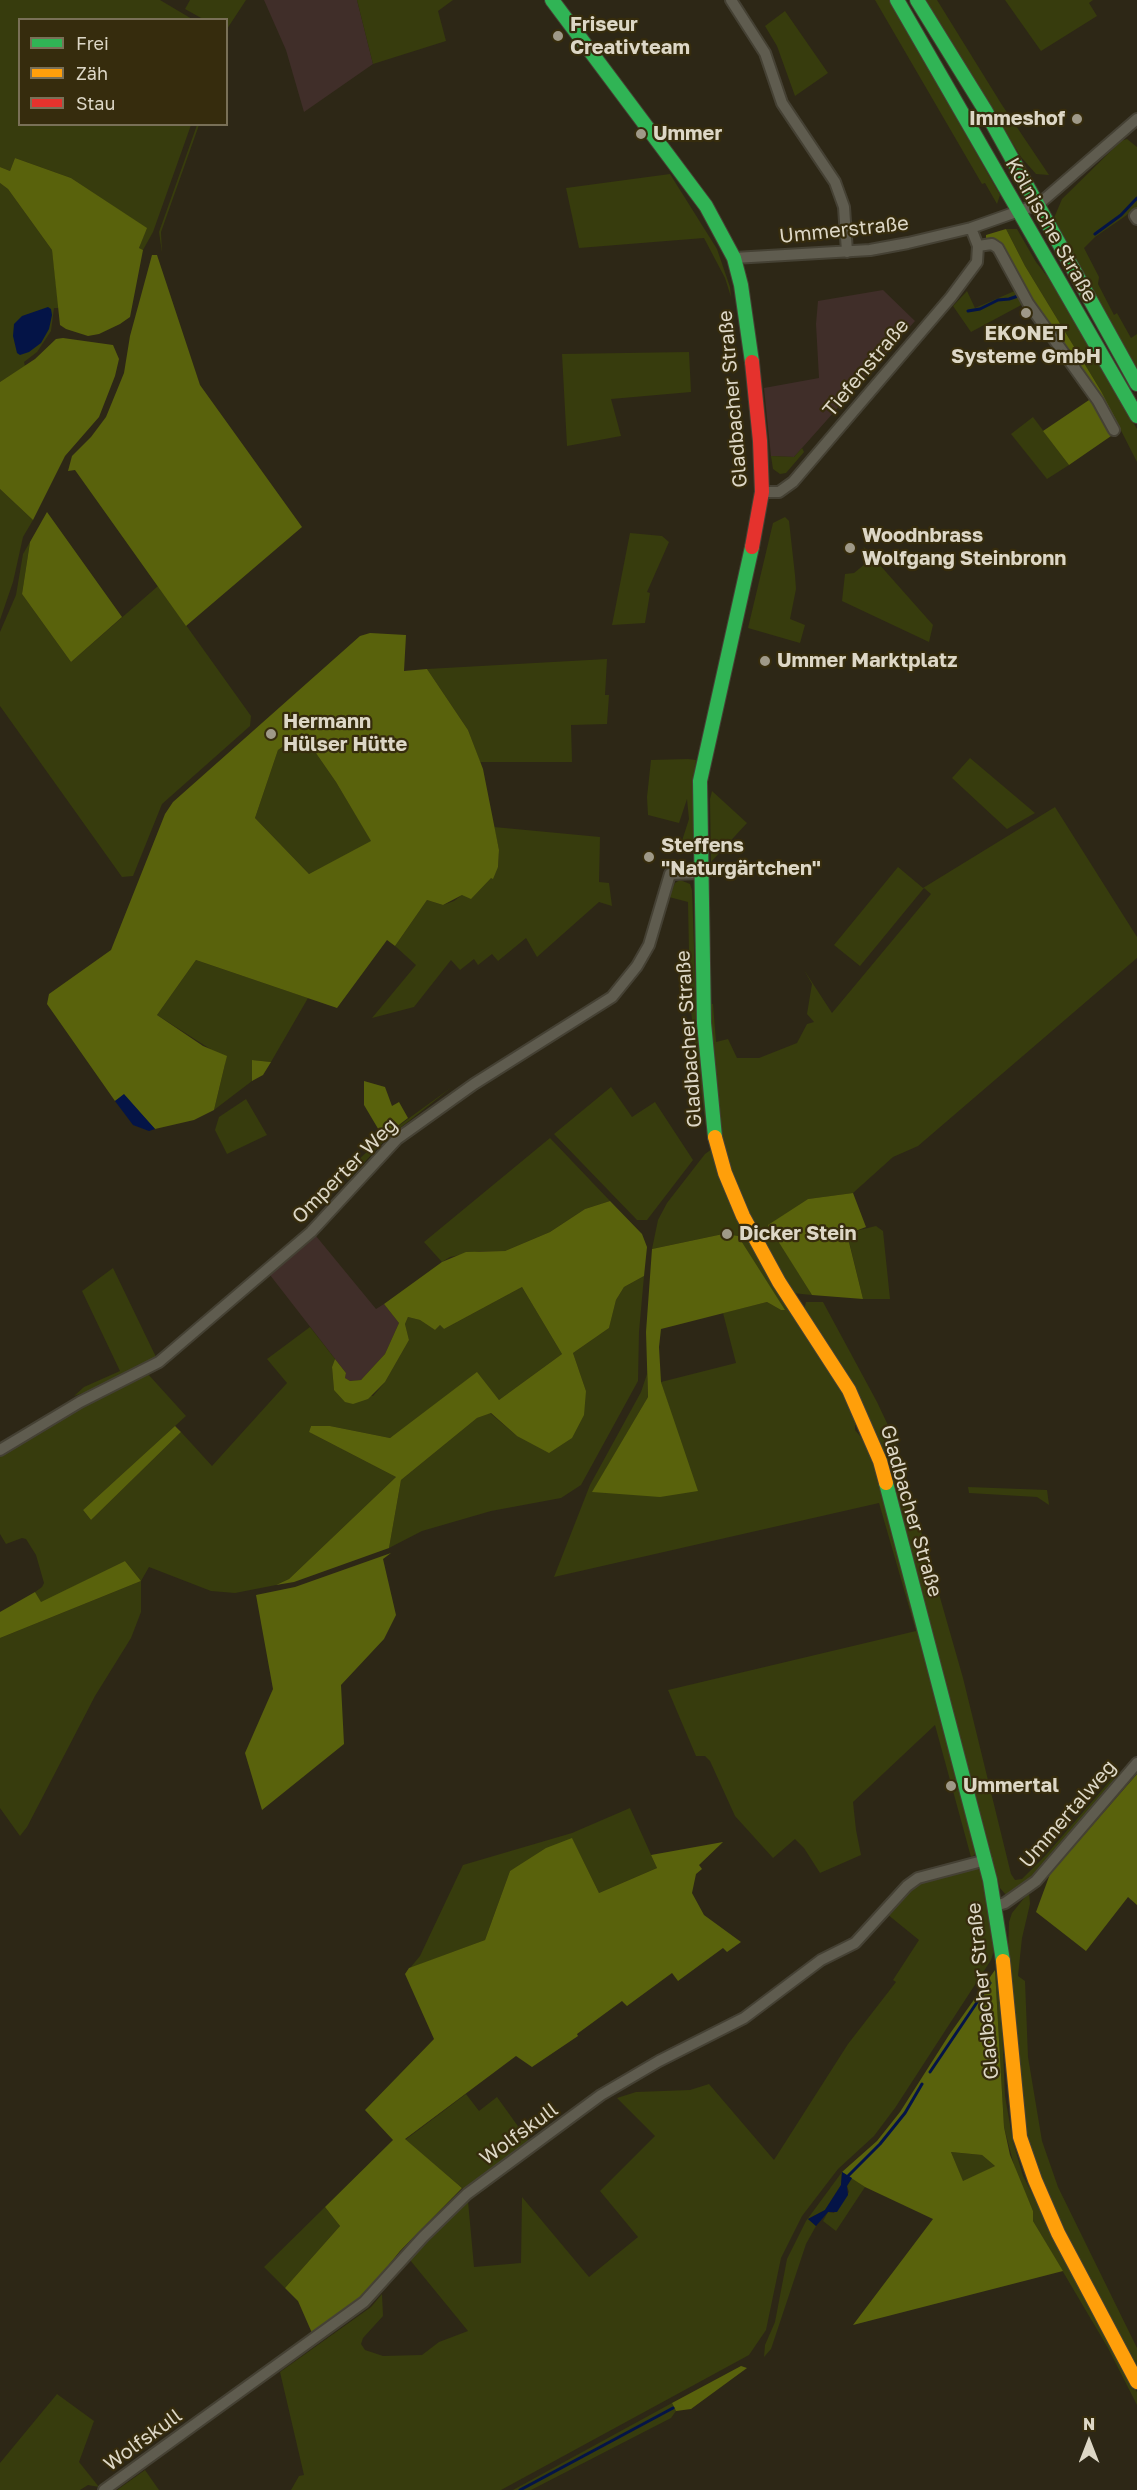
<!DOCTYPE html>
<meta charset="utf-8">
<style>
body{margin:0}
#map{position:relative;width:1137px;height:2490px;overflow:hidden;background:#2d2716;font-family:"Golos Text",sans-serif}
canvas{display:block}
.legend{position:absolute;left:18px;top:18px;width:210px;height:108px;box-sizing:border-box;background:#362c0d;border:2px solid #797057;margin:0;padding:8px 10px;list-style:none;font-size:18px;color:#ddd7c6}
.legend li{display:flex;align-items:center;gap:12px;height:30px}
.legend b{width:30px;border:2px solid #797057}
.north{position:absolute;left:1059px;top:2412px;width:60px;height:60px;-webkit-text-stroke:4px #362c0d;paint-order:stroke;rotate:0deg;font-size:16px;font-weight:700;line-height:24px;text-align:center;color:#ddd7c6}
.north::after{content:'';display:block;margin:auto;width:21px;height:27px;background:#ddd7c6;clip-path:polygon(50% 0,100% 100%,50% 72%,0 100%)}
</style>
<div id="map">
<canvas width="1137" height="2490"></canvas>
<ul class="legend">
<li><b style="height:8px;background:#30b455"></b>Frei</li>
<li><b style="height:8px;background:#ff9f0a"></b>Zäh</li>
<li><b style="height:8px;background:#e5322d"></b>Stau</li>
</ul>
<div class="north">N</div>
</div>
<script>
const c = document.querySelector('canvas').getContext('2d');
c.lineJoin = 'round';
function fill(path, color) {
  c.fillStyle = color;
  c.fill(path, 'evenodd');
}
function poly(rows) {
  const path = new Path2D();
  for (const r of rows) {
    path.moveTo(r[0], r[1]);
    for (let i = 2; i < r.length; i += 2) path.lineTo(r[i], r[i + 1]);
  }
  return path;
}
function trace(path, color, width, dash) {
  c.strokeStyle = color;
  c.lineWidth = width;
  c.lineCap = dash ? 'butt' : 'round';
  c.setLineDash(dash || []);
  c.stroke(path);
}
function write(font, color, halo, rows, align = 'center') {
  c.font = font + ' "Golos Text",sans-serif';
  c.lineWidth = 4.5;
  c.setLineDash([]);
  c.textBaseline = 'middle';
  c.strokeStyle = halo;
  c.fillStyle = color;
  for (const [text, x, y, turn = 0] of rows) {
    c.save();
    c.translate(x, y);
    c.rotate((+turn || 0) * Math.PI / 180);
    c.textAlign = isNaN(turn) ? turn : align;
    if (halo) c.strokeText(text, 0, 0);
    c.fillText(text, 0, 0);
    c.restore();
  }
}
fill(poly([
 [264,0,357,0,373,64,304,112,286,50],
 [883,290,915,321,794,457,771,456,764,388,819,378,816,324,818,301],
 [316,1236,376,1309,384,1304,399,1323,385,1354,361,1380,350,1381,345,1378,346,1373,270,1275]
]), '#402e29');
fill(poly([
 [0,0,160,0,192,19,20,20,20,124,191,125,153,232,143,250,139,248,146,228,71,178,15,158,10,171,0,167],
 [190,0,246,0,227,29,226,20,203,19,185,9],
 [357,0,453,0,438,11,446,41,373,64],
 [875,0,890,0,1000,195,997,204,985,183,982,184],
 [923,0,937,0,1002,105,1049,175,1036,174,1021,157],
 [1005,0,1093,0,1089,3,1097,16,1041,51],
 [785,11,828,73,795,96,777,46,765,26],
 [197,125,199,125,161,232,162,253,159,232],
 [1127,139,1137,147,1137,208,1095,237,1084,248,1099,277,1098,284,1114,315,1117,313,1131,338,1137,334,1137,372,1054,218,1062,199,1121,141],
 [670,174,717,249,730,287,731,297,725,278,704,238,579,248,566,188],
 [0,183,8,189,52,250,59,308,54,308,51,331,37,352,24,362,25,366,0,382],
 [1006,229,1017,229,1036,262,1051,281,1137,429,1137,462,1101,391,1025,266],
 [1017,290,1025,303,971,332,953,306,967,291,975,308],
 [689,352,691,392,611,399,621,436,567,446,562,354],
 [1033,417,1069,465,1047,479,1011,434],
 [802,448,804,452,786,473,780,474,773,469,771,456,794,457],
 [0,489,33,520,23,537,13,582,0,620],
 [785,517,789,521,795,575,796,589,790,619,805,625,800,643,748,628,773,523],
 [630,533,662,536,669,542,647,592,650,593,645,623,612,625],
 [30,542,22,594,71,662,158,586,251,716,250,726,162,804,133,876,122,877,0,706,0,632,16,595,23,554],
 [863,546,933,625,929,642,842,601,845,574,854,573,865,564,866,552],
 [607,659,605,695,609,695,607,724,571,725,572,762,480,762,468,730,427,669],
 [302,733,336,782,372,842,309,874,255,818,278,750],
 [970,758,1035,813,1007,829,952,778],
 [688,759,696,760,693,847,688,852,683,852,680,847,689,819,687,799,679,823,648,815,647,797,651,760],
 [712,791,747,823,711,862,710,799],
 [1055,807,1137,937,1137,958,918,1146,893,1157,853,1193,808,1199,769,1225,812,1295,792,1293,756,1233,728,1163,719,1126,708,1004,713,1004,716,1042,728,1039,737,1058,759,1058,797,1043,807,1024,814,1022,807,1014,812,984,804,970,832,1013,931,894,924,888,860,966,834,945,898,867,923,888],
 [494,827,600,837,599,882,609,883,612,906,599,902,537,957,526,938,498,961,492,954,478,965,474,959,460,970,451,960,414,1007,372,1018,416,965,395,946,427,900,443,905,454,901,498,867,499,850],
 [680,880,690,884,692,890,696,1004,707,1136,690,1004,688,902,669,897,675,883],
 [196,960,308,998,271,1062,252,1060,252,1081,214,1110,225,1064,218,1054,157,1015],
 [452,1087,385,1140,348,1180,343,1174,383,1137],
 [611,1087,632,1117,655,1102,693,1160,647,1220,637,1220,554,1134],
 [246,1099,267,1135,227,1154,215,1130,219,1117],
 [550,1138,610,1201,585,1209,550,1232,505,1251,480,1251,450,1257,442,1262,424,1242],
 [712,1149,859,1423,855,1425,855,1430,866,1443,882,1486,976,1854,971,1857,935,1725,853,1802,856,1830,861,1855,820,1873,804,1848,795,1839,773,1858,735,1816,710,1761,705,1756,696,1756,668,1690,916,1631,879,1503,554,1577,590,1485,641,1392,647,1374,648,1397,593,1491,675,1426,661,1382,736,1363,723,1313,767,1302,781,1310,723,1234,652,1249,658,1220,667,1203,705,1154],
 [876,1226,883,1231,890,1299,863,1299,847,1233],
 [113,1268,156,1357,102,1387,74,1396,84,1387,120,1371,82,1291],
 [644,1276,639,1332,638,1381,581,1485,561,1498,491,1511,422,1531,389,1548,401,1480,477,1418,490,1413,517,1436,586,1391,573,1353,609,1328,616,1300,624,1287],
 [522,1287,562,1354,499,1400,477,1373,390,1438,330,1426,311,1426,309,1432,396,1477,289,1579,276,1585,235,1593,211,1591,149,1567,141,1581,141,1612,131,1638,95,1696,27,1827,20,1836,0,1808,0,1638,141,1581,125,1561,41,1603,35,1592,42,1587,44,1583,36,1555,26,1539,22,1538,6,1544,0,1534,0,1455,80,1406,147,1373,186,1416,83,1510,91,1520,181,1432,212,1466,287,1383,267,1359,310,1327,335,1359,332,1367,334,1390,373,1396,385,1382,409,1340,405,1324,408,1317,420,1320,435,1330,440,1325,444,1329],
 [806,1302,823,1302,877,1402,895,1440,963,1678,1011,1874,1015,1880,1022,1879,1046,1855,1115,1775,1112,1784,1022,1887,1015,1892,1006,1895,1000,1888,895,1495,804,1310],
 [968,1487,1047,1490,1049,1505,1037,1497,969,1493],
 [630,1808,657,1868,599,1893,572,1839,510,1871,485,1940,410,1968,420,1956,463,1865,572,1833],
 [974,1867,981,1870,995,1947,991,1960,895,2108,874,2136,838,2169,802,2216,781,2258,766,2330,749,2355,501,2490,291,2490,299,2476,304,2475,280,2372,371,2307,382,2294,383,2316,363,2338,361,2344,365,2350,383,2356,422,2355,439,2342,468,2331,410,2260,468,2201,474,2267,521,2263,522,2197,589,2277,638,2237,600,2191,655,2136,617,2098,636,2092,690,2090,709,2084,774,2160,848,2044,896,1982,893,1980,919,1940,887,1914,916,1883],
 [1029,1892,1030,1904,1022,1938,1018,1976,1025,1981,1028,2057,1042,2141,1058,2187,1137,2348,1137,2371,1082,2266,1036,2168,1025,2125,1008,1953,1009,1922,1012,1913],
 [995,1970,1000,1981,1005,2096,1013,2142,1023,2176,1137,2392,1137,2405,1108,2348,1033,2221,1033,2211,1016,2173,1004,2127],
 [466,2094,479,2111,497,2097,530,2143,466,2191,405,2140],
 [951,2152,982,2155,995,2166,963,2182],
 [842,2172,841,2185,825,2210,808,2219,816,2226,806,2244,771,2349,764,2357,765,2345,775,2322,787,2259,806,2221],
 [852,2178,865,2187,836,2231,823,2221,828,2212,834,2213,849,2192,847,2186],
 [325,2207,340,2226,285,2288,264,2267],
 [57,2394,94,2421,79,2462,99,2487,88,2485,80,2490,0,2490,0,2463],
 [672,2403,676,2411,671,2418,531,2490,513,2490],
 [145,2470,159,2490,117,2490]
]), '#373c0d');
fill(poly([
 [15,158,71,178,147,228,139,248,143,250,130,317,120,324,99,334,88,336,66,329,60,325,52,250,8,189,0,183,0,167,10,171],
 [1006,229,1025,266,1101,391,1121,429,1119,431,1030,300,986,241,986,235],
 [152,255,157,255,200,385,302,527,186,626,75,470,68,471,72,456,91,437,106,417,124,373,130,336],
 [63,338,113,345,119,359,115,376,99,417,65,456,33,520,0,489,0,382,35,359,56,339],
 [1092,398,1114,434,1069,465,1043,431],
 [47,512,122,617,71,662,22,594,30,542],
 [370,633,406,635,404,671,427,669,468,730,483,769,499,850,498,867,493,879,491,878,471,899,462,895,443,905,427,900,395,946,387,940,337,1008,196,960,157,1015,203,1046,227,1056,225,1064,214,1110,194,1120,155,1129,124,1095,115,1101,47,1004,49,994,111,950,165,814,173,802,360,636],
 [302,733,336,782,371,841,309,874,255,818,278,750],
 [252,1060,271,1062,263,1075,252,1081],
 [364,1081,385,1087,392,1106,399,1102,408,1118,383,1137,364,1105],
 [853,1193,866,1227,847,1234,863,1299,812,1295,768,1225,808,1199],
 [610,1201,642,1234,647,1247,644,1276,624,1287,616,1300,609,1328,573,1353,586,1391,584,1415,572,1438,549,1453,517,1436,491,1413,477,1418,401,1480,389,1548,294,1582,276,1585,289,1579,396,1477,309,1432,311,1426,330,1426,390,1438,477,1372,499,1400,562,1354,522,1287,444,1329,440,1325,435,1330,420,1320,408,1317,405,1324,409,1340,385,1382,368,1399,353,1404,345,1402,334,1390,332,1367,335,1359,346,1373,345,1378,350,1381,361,1380,385,1354,399,1323,384,1304,442,1262,466,1252,505,1251,550,1232,585,1209],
 [723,1234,738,1236,785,1310,781,1310,767,1302,661,1329,659,1347,661,1382,698,1491,660,1497,592,1492,648,1397,646,1332,652,1249],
 [175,1426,181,1432,91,1520,83,1510],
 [391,1553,383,1559,396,1615,384,1639,341,1685,344,1744,262,1810,245,1753,273,1689,256,1595,295,1587],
 [125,1561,141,1581,0,1638,0,1612,35,1592,41,1602],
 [1137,1774,1137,1905,1128,1897,1086,1951,1036,1912,1050,1874],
 [572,1838,599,1893,657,1868,651,1855,723,1842,699,1865,702,1869,696,1874,692,1893,704,1915,741,1942,727,1952,723,1948,678,1981,672,1973,627,2006,622,2001,577,2034,578,2036,532,2067,516,2056,405,2139,462,2188,400,2251,363,2297,312,2333,298,2301,285,2288,340,2226,325,2207,393,2140,365,2110,434,2039,405,1974,409,1968,485,1940,510,1871,546,1848],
 [995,1970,1004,2127,1010,2155,1033,2211,1033,2221,1063,2271,853,2325,933,2219,865,2187,842,2172,877,2141,900,2112,949,2035],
 [951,2152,982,2155,995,2166,963,2181],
 [741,2366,747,2368,691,2409,676,2411,672,2403]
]), '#59620c');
fill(poly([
 [48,307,51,309,52,315,49,329,41,343,29,352,20,355,17,353,13,336,14,324,22,316],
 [124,1094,155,1129,149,1131,133,1125,115,1101],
 [842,2172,852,2178,847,2186,848,2195,837,2212,828,2212,816,2226,808,2219,825,2210,841,2185]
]), '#041447');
trace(poly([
 [1095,234,1121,215,1137,198],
 [968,311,980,309,998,300,1009,299,1018,296],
 [930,2072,990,1983],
 [846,2178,880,2144,905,2113,922,2084],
 [520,2490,673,2408]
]), '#041447', 3);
const street = poly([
 [731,0,765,53,782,103,835,182,844,207,847,252],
 [1137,214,1135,216,1137,219],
 [978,246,992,244,998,248,1028,303,1098,401,1114,430],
 [734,258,870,250,908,243,971,228,1039,204,1137,119],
 [762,492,779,492,793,482,951,297,977,262,978,246,971,228],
 [0,1450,80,1402,159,1362,311,1232,397,1139,474,1084,612,997,637,966,649,945,670,874,701,873],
 [995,1906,1005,1903,1036,1881,1137,1763],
 [104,2490,364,2302,423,2237,467,2194,601,2095,659,2061,744,2018,821,1960,855,1943,907,1886,918,1878,986,1860]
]);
const fast = poly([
 [552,0,706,206,734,258,741,285,752,362],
 [897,0,1137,416],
 [917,0,985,110,1137,384],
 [715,1137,704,1023,700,781,752,547],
 [886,1483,990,1880,1003,1961]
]);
const slow = poly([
 [715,1137,725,1173,743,1216,779,1282,849,1390,880,1461,886,1483],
 [1003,1961,1020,2137,1035,2180,1058,2233,1137,2382]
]);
const jam = poly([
 [752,362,760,441,762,492,752,547]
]);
trace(street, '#454134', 14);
trace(fast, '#454134', 16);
trace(slow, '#454134', 16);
trace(jam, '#454134', 16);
trace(street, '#5f5c4f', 10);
trace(fast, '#30b455', 14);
trace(slow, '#ff9f0a', 14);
trace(jam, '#e5322d', 14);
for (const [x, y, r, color] of [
 [558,36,6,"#9f9988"],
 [1077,119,6,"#9f9988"],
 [641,134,6,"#9f9988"],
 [1026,313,6,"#9f9988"],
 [850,548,6,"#9f9988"],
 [765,661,6,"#9f9988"],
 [271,734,6,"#9f9988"],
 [649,857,6,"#9f9988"],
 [727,1234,6,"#9f9988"],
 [951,1786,6,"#9f9988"]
]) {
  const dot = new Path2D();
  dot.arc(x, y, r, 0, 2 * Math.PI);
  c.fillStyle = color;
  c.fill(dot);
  trace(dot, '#362c0d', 2);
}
write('bold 20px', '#ddd7c6', '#362c0d', [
 ["Friseur",570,25],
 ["Creativteam",570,48],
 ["Immeshof",1065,119,"right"],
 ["Ummer",653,134],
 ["EKONET",1026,334,"center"],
 ["Systeme GmbH",1026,357,"center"],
 ["Woodnbrass",862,536],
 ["Wolfgang Steinbronn",862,559],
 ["Ummer Marktplatz",777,661],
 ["Hermann",283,722],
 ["Hülser Hütte",283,745],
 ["Steffens",661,846],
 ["\"Naturgärtchen\"",661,869],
 ["Dicker Stein",739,1234],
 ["Ummertal",963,1786]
], 'left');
write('20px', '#ddd7c6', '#362c0d', [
 ["Ummerstraße",844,230,-6],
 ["Kölnische Straße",1051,230,60],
 ["Tiefenstraße",866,368,-50],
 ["Gladbacher Straße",733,399,-95],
 ["Gladbacher Straße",689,1039,-94],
 ["Omperter Weg",345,1171,-45],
 ["Gladbacher Straße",911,1511,74],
 ["Ummertalweg",1068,1814,-49],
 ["Gladbacher Straße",983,1991,-96],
 ["Wolfskull",519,2134,-36],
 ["Wolfskull",143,2440,-36]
]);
</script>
